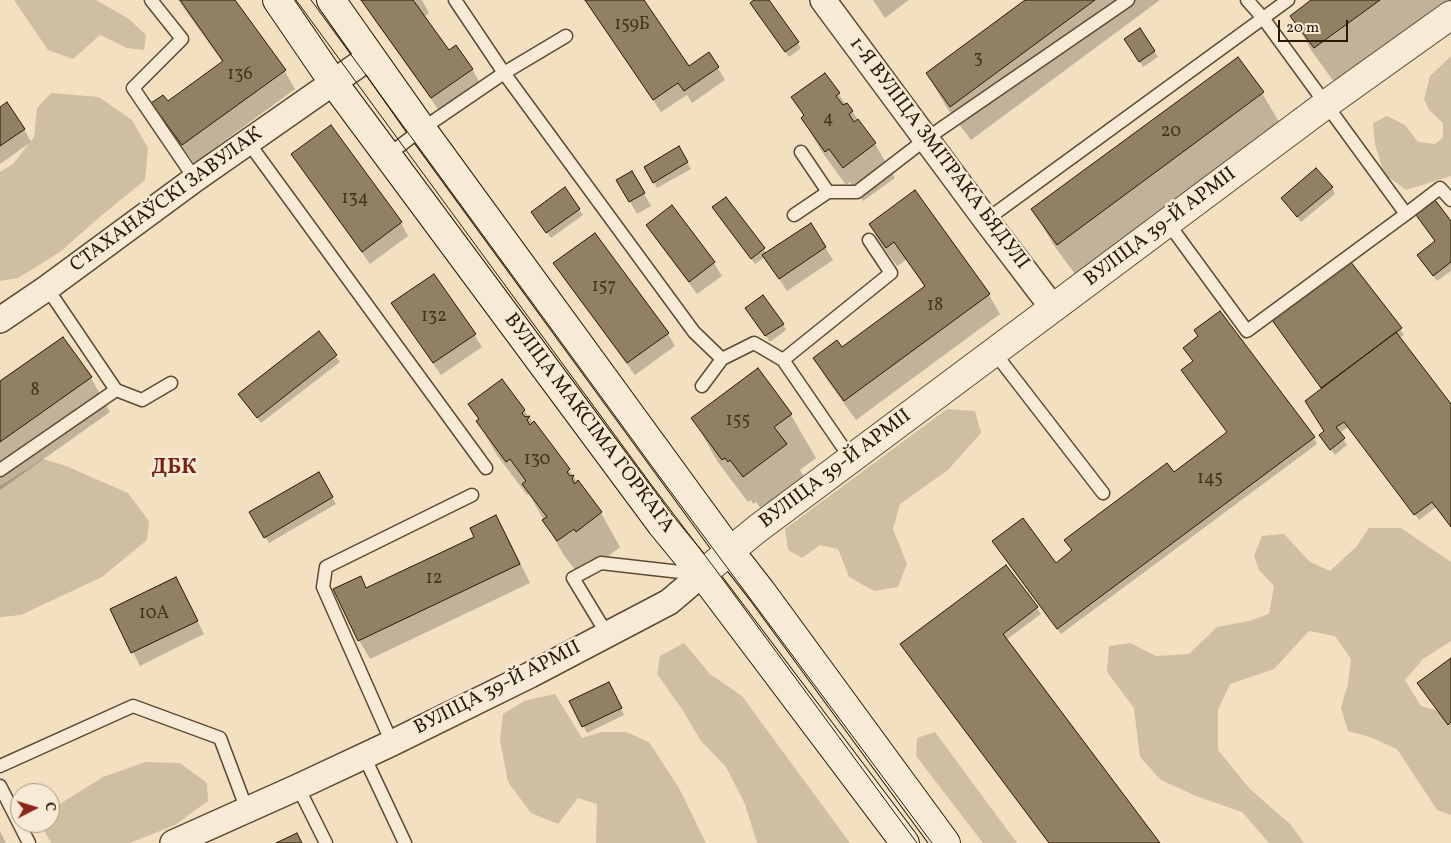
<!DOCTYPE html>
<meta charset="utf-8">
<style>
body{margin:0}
#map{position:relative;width:1451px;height:843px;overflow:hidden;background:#f2e0c1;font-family:Vollkorn,serif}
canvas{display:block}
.north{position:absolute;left:10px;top:783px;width:50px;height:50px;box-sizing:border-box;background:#f7ebd7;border:1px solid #a59781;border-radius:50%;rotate:85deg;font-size:14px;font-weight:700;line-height:20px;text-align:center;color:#2b1901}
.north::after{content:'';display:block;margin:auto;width:18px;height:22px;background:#8f2418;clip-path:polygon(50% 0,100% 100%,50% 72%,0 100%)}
.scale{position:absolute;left:1278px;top:20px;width:70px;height:22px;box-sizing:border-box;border:2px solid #2b1901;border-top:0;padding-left:6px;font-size:15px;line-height:18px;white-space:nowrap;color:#2b1901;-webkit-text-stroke:4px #f7ebd7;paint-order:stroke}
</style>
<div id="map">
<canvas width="1451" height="843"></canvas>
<div class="north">С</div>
<div class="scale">20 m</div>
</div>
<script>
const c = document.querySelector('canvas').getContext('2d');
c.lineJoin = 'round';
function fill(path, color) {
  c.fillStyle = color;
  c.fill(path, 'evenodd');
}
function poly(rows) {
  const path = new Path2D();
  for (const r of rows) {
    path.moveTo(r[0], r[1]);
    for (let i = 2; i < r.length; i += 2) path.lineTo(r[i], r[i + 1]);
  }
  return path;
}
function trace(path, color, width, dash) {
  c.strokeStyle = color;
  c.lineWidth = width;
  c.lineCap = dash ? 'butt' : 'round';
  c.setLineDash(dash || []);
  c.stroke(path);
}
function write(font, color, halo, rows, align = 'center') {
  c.font = font + ' Vollkorn,serif';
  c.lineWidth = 5;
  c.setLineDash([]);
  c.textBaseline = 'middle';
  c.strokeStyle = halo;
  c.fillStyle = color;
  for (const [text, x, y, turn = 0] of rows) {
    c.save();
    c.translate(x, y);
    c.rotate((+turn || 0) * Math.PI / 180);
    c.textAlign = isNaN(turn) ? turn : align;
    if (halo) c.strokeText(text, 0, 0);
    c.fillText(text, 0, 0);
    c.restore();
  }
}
fill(poly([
 [14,0,96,0,129,19,146,35,144,50,127,48,100,35,73,59,48,50],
 [1451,56,1451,176,1406,190,1384,174,1375,144,1373,123,1387,116,1405,125,1418,142,1435,144,1443,137,1443,123,1429,110,1424,99,1430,76],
 [51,93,99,97,132,120,148,148,145,180,102,215,60,252,18,278,0,281,0,172,13,164,34,137,37,108],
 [947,409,975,411,981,433,948,470,900,504,893,529,907,564,898,587,874,591,849,577,838,549,820,545,802,558,788,550,785,529],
 [43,459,66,466,128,493,149,521,147,540,102,577,21,615,0,617,0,486],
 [1369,528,1401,528,1451,562,1451,641,1423,659,1405,680,1421,706,1440,711,1451,709,1451,815,1437,810,1397,749,1370,737,1348,731,1341,708,1348,683,1351,659,1335,636,1309,631,1274,669,1230,684,1218,710,1218,750,1250,789,1290,824,1304,843,1269,843,1242,812,1196,796,1161,780,1140,757,1134,708,1107,672,1109,646,1130,643,1156,656,1189,654,1217,627,1249,621,1269,614,1274,586,1259,570,1254,556,1262,536,1284,534,1310,562,1330,571,1356,547],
 [684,643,710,674,742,696,850,843,757,843,745,804,726,767,701,741,682,709,657,674,660,656],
 [555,694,582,738,602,732,626,732,649,742,679,788,706,843,596,843,597,804,578,798,558,824,531,813,508,782,500,740,503,714,524,701],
 [935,732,1017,843,983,843,916,756,917,738],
 [145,762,180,763,207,783,208,801,175,825,130,843,51,843,43,828,45,823,50,823,50,810,103,777]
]), '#d0bea0');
fill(poly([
 [178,0,234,0,284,70,295,89,194,163,164,122,153,103,168,103,223,63],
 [363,0,422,0,429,13,424,17,449,52,472,69,483,88,443,116,373,18],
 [585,0,642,0,688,67,718,68,725,80,692,103,687,95,661,112],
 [756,0,767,0,801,48,789,57,755,9],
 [873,0,909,0,885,18],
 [1027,0,1160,0,971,140,947,108,927,74],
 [1314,0,1447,0,1334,82,1311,50,1292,16],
 [1129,45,1154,51,1158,57,1143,67],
 [825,74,846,105,847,104,875,144,895,178,863,201,850,182,846,185,822,152,802,118,804,117,793,97],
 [1262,93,1282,127,1078,278,1053,244,1033,210],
 [0,108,24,129,31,142,0,164],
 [330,127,401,223,408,236,370,264,300,167,292,155],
 [679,148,691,169,657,188,646,167],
 [632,172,651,206,637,214,618,180],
 [1332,188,1335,194,1301,222,1282,198],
 [915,192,989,295,1000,314,856,420,825,377,814,358,842,349,925,287,906,260,897,266,881,244,870,225],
 [726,198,767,254,825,247,833,260,787,291,765,257,755,264,717,213],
 [672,207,714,263,722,276,697,294,655,238,648,225],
 [579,209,583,215,551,238,536,218],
 [1451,223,1451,271,1437,281,1422,261],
 [555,263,668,334,675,346,635,375,562,276],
 [1349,263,1400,329,1404,335,1399,338,1451,406,1451,527,1436,507,1419,520,1348,427,1339,433,1347,445,1335,455,1324,441,1326,432,1322,389,1273,321],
 [750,314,783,324,786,330,770,342],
 [400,316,474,334,482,347,441,375],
 [318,333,340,362,261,423,243,400],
 [1188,354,1314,438,1317,444,1061,634,997,547,1055,564,1228,433,1194,362],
 [91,378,110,412,0,490,0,382],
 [502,381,601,513,620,547,597,565,578,574,563,554,529,494,527,495,497,455,477,421,479,420,470,405],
 [791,415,816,458,800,470,810,488,769,519,756,502,753,504,751,500,748,502,717,461,693,418],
 [318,474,336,504,269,543,251,513],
 [496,517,507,536,530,583,370,659,359,640,360,578,367,590,476,538],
 [1006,566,1041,614,1006,640,1158,843,1049,843,905,651],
 [183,592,204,634,140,666,112,610],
 [612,689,624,715,587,733,571,701],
 [0,831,6,843,0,843]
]), '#0003');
const building = poly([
 [180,0,235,0,286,70,182,145,151,103,163,95,168,101,223,61,180,0],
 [361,0,413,0,449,50,456,45,473,69,431,98,361,0],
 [585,0,644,0,689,66,709,52,719,67,684,91,678,83,653,100,585,0],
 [754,0,769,0,799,42,785,52,750,3,754,0],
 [1025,0,1095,0,950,107,926,73,1025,0],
 [1311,0,1380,0,1314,48,1290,16,1311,0],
 [1140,28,1155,51,1139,62,1124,39,1140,28],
 [1238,57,1264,92,1057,245,1031,209,1238,57],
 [825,73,840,93,836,96,843,105,847,103,853,111,849,114,854,122,858,119,876,143,843,168,829,149,825,152,801,118,804,115,791,97,825,73],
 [7,102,25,129,0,146,0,107,7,102],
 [331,125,402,222,362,252,291,154,331,125],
 [679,146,688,162,653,183,644,167,679,146],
 [1316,168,1333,187,1297,217,1281,198,1316,168],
 [632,171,645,193,629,202,616,180,632,171],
 [565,187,580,209,546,233,531,212,565,187],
 [915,190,990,294,844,401,813,358,837,340,842,347,925,286,894,242,886,248,869,224,915,190],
 [726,197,765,248,751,259,712,207,726,197],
 [1435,200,1451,221,1451,262,1433,276,1417,255,1435,241,1416,215,1435,200],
 [672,205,715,262,689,282,646,225,672,205],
 [811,223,826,247,779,279,762,255,811,223],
 [595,233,669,333,627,363,553,263,595,233],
 [1350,261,1402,328,1321,388,1272,320,1350,261],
 [434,274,476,334,433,363,391,303,434,274],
 [763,295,784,324,765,336,745,308,763,295],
 [1220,311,1315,437,1057,629,992,541,1023,518,1056,563,1072,550,1064,540,1167,463,1174,472,1227,432,1181,370,1193,361,1183,348,1198,336,1194,330,1220,311],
 [319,331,337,355,257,418,238,394,319,331],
 [1396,332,1451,404,1451,527,1432,502,1414,515,1344,422,1336,427,1345,438,1330,450,1319,435,1324,431,1305,401,1396,332],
 [63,337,92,377,0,442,0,381,63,337],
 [758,368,792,414,774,427,787,444,743,477,730,460,728,462,725,458,722,460,691,418,758,368],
 [502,379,525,410,522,413,525,417,530,416,527,420,530,425,534,421,570,469,567,472,570,476,574,475,572,479,575,484,578,480,602,512,576,532,574,529,557,541,542,520,547,517,522,484,526,481,510,459,506,462,476,421,479,419,468,404,502,379],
 [319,472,333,497,264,538,249,512,319,472],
 [496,515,520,564,358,641,333,589,361,576,366,588,474,537,470,528,496,515],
 [1006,565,1038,607,1003,634,1160,843,1049,843,900,644,1006,565],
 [176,577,198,621,131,653,110,609,176,577],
 [1451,658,1451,722,1448,725,1417,683,1451,658],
 [609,682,622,708,582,727,569,701,609,682],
 [297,833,302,843,276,843,297,833]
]);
fill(building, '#928065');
trace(building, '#2b1901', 1);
const service = poly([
 [151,0,182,39,133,88,195,179],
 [455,0,504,73,694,332,722,359],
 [1247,0,1263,18,1406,214,1440,188,1451,200],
 [248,142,486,468],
 [801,152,828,192,857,192,926,139,1128,0],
 [388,155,422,129,504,73,566,36],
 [794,215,828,192],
 [986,220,1288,0],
 [1168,223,1247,331,1406,214],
 [994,352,1103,493],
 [783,360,891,273,869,240],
 [702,386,722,359,754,343,783,360,851,459],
 [116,390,142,400,171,383],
 [0,470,116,390,47,288],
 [607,634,573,578,601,563,698,574],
 [392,743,323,587,326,567,472,495],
 [364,756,405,843],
 [0,766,133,706,220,738,247,810],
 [0,786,29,843],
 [298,787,326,843]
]);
const minor = poly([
 [823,0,986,220,1053,308],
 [0,320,47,288,195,179,371,56],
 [173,843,298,787,392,743,530,675,669,602,702,574]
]);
const tertiary = poly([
 [702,574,757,529,1325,105,1451,15]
]);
const secondary = poly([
 [277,0,333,82,661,524,702,574,905,843],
 [331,0,422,129,730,551,762,592,946,843]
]);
trace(service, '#5d4b31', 15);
trace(minor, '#5d4b31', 28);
trace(tertiary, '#5d4b31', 30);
trace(secondary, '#2b1901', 30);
trace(service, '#f7ebd7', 12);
trace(minor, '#f7ebd7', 25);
trace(tertiary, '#f7ebd7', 28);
trace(secondary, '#f7ebd7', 28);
trace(poly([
 [296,0,650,483,713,566,917,843],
 [311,0,659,476,932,843]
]), '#2b1901', 1);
write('18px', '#45331a', null, [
 ["159Б",632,26],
 ["3",978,60],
 ["136",240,76],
 ["4",828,120],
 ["20",1171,133],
 ["134",355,200],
 ["157",604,288],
 ["18",935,307],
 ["132",434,318],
 ["8",35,392],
 ["155",738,422],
 ["130",537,461],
 ["145",1210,480],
 ["12",434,580],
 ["10А",154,615]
]);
write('20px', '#2b1901', '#f7ebd7', [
 ["1-Я ВУЛІЦА ЗМІТРАКА БЯДУЛІ",938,154,53],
 ["СТАХАНАЎСКІ ЗАВУЛАК",167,201,-36],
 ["ВУЛІЦА 39-Й АРМІІ",1161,228,-37],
 ["ВУЛІЦА МАКСІМА ГОРКАГА",588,424,53],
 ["ВУЛІЦА 39-Й АРМІІ",836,470,-37],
 ["ВУЛІЦА 39-Й АРМІІ",498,689,-27]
]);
write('bold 21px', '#7a1f14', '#f7ebd7', [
 ["ДБК",174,469]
]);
</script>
